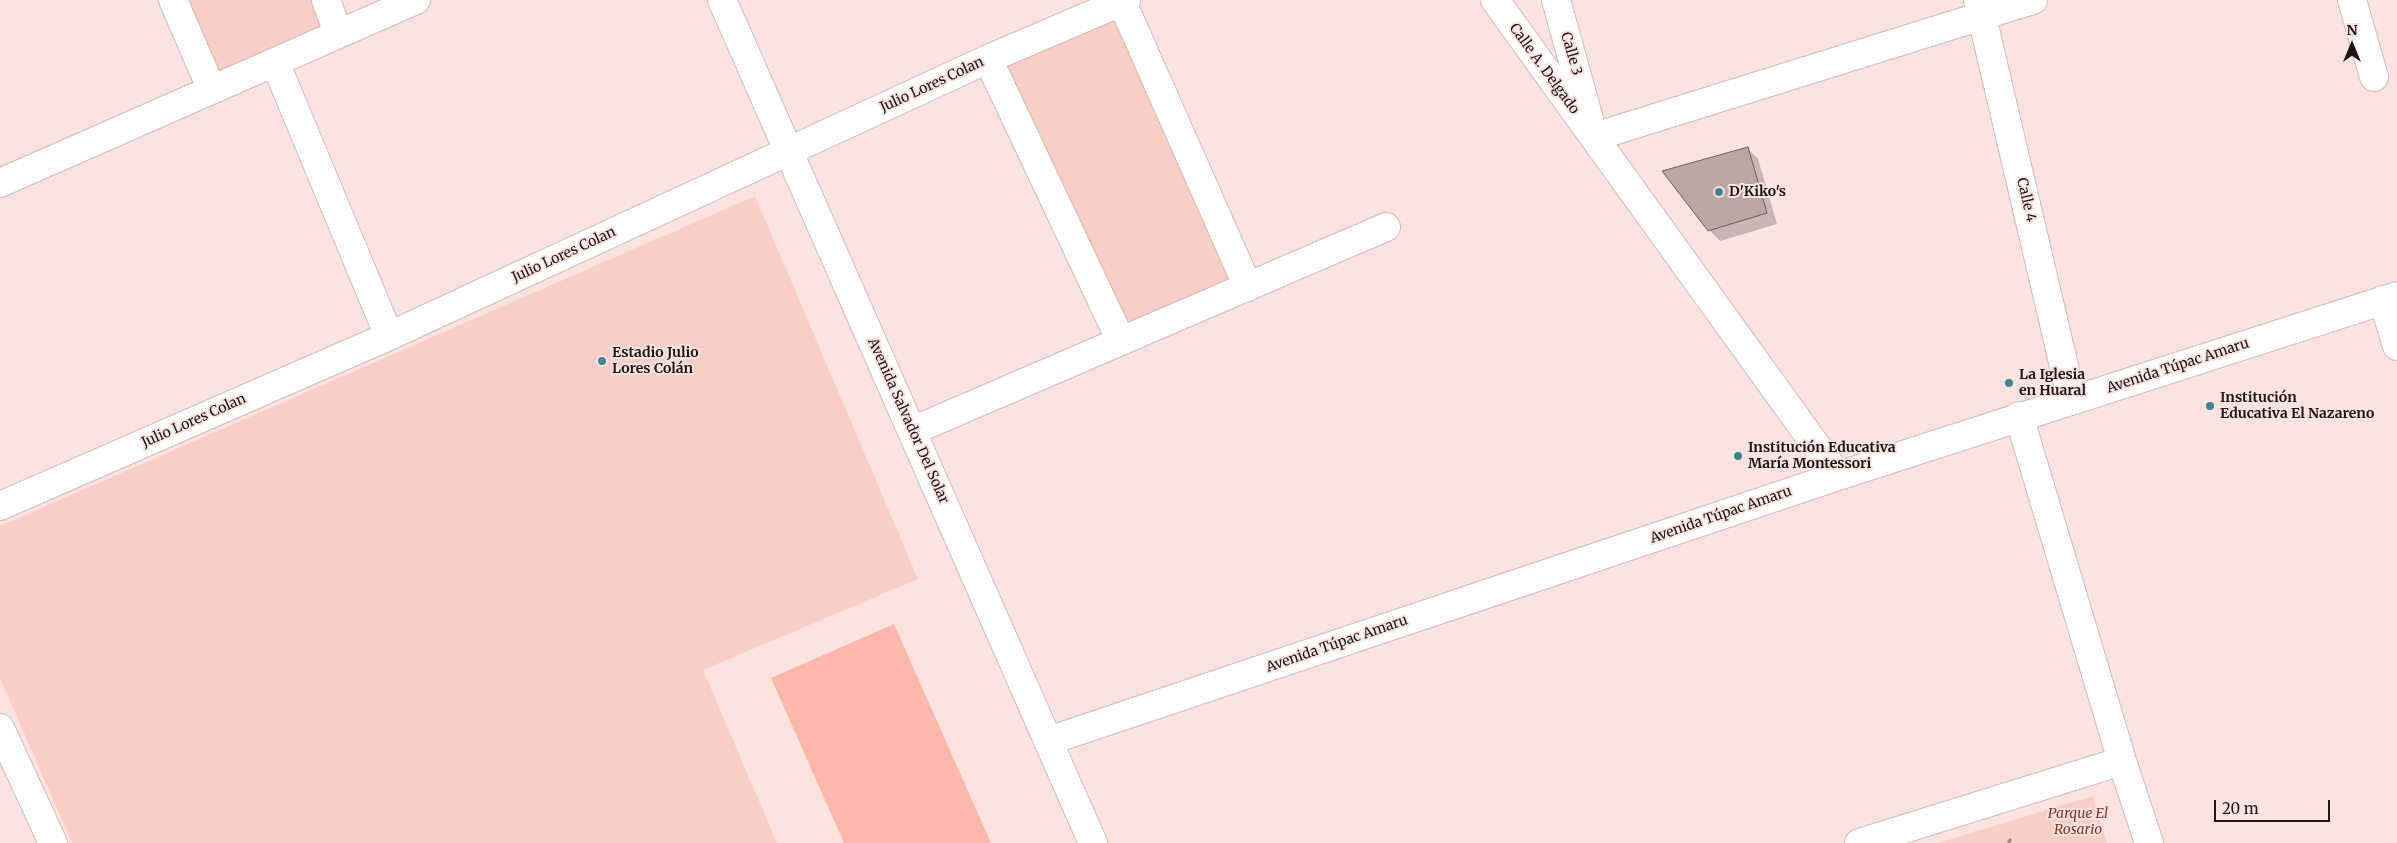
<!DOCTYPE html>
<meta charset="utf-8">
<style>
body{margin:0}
#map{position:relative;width:2397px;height:843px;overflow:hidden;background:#fbe4e0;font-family:Merriweather,serif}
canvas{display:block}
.north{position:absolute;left:2327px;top:20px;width:50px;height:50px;-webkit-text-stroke:4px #fbe4e0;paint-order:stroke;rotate:0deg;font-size:14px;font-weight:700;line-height:20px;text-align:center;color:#1d1614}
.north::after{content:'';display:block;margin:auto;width:18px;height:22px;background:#1d1614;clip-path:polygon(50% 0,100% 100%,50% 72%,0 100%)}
.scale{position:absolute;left:2214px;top:800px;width:116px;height:22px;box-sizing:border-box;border:2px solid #1d1614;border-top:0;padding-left:6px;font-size:15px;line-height:18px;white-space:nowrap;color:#1d1614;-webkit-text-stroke:4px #fbe4e0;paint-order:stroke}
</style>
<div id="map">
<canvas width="2397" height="843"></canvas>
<div class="north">N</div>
<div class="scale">20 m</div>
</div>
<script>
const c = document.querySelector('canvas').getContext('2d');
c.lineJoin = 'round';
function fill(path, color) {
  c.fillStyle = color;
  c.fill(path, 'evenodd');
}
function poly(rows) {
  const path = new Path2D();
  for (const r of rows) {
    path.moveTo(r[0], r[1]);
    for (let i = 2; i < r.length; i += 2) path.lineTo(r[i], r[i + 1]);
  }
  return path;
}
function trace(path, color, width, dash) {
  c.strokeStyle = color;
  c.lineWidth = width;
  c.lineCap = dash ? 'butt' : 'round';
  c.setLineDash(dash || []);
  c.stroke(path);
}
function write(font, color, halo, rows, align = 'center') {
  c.font = font + ' Merriweather,serif';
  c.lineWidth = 4;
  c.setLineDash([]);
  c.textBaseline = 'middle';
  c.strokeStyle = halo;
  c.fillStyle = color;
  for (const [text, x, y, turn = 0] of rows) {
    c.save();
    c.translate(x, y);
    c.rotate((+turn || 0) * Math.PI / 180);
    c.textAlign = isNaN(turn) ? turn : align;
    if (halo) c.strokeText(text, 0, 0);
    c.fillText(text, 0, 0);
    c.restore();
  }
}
fill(poly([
 [186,0,315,0,325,26,216,72],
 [1117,20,1232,281,1126,323,1006,66],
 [755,196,918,579,703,670,777,843,72,843,0,678,0,526],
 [2093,796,2107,843,1938,843]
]), '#f8cec6');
fill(poly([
 [894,624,991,843,844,843,771,678]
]), '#feb7aa');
fill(poly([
 [1747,148,1758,159,1777,224,1720,241,1709,230]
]), '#0003');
const building = poly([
 [1748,147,1767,213,1708,231,1662,171,1748,147]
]);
fill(building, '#bba6a2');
trace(building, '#715e5b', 1);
const minor = poly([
 [173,0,211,88],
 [326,0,338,33],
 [1495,0,1838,476],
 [1556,0,1589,119],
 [1978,0,2072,400],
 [2352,0,2374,77],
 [1122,2,1248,287],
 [988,59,1121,341],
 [275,62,389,336],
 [1594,137,2033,0],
 [0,183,416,0],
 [2383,300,2397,346],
 [2019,416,2122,761,2149,843],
 [912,431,1386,227],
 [0,506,389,336,988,59,1126,0],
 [0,728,53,843],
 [1048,741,1838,476,2397,296],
 [1859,843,2122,761]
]);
const tertiary = poly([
 [722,0,1093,843]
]);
trace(minor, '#d1bbb7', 30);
trace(tertiary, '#d1bbb7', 30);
trace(poly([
 [2008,843,2011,839]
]), '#9a8a87', 3, [5, 2.5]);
trace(minor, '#fff', 28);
trace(tertiary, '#fff', 28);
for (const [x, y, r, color] of [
 [1719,192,5,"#3f8690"],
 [602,361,5,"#3f8690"],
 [2009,383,5,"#3f8690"],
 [2210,406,5,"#3f8690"],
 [1738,456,5,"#3f8690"]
]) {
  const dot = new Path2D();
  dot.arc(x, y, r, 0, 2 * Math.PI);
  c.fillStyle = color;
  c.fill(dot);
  trace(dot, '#fbe4e0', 2);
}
write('14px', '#1d1614', '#fbe4e0', [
 ["Calle 3",1571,54,74],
 ["Calle A. Delgado",1544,69,54],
 ["Julio Lores Colan",932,85,-25],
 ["Calle 4",2026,200,77],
 ["Julio Lores Colan",564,255,-25],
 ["Avenida Túpac Amaru",2178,366,-18],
 ["Julio Lores Colan",194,421,-24],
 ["Avenida Salvador Del Solar",908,421,66],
 ["Avenida Túpac Amaru",1721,515,-19],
 ["Avenida Túpac Amaru",1337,644,-19]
]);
write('bold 14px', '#1d1614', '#fbe4e0', [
 ["D'Kiko's",1729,192],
 ["Estadio Julio",612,353],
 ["Lores Colán",612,369],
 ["La Iglesia",2019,375],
 ["en Huaral",2019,391],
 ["Institución",2220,398],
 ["Educativa El Nazareno",2220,414],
 ["Institución Educativa",1748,448],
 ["María Montessori",1748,464]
], 'left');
write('italic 14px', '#843226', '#fbe4e0', [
 ["Parque El",2078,814],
 ["Rosario",2078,830]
]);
</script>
